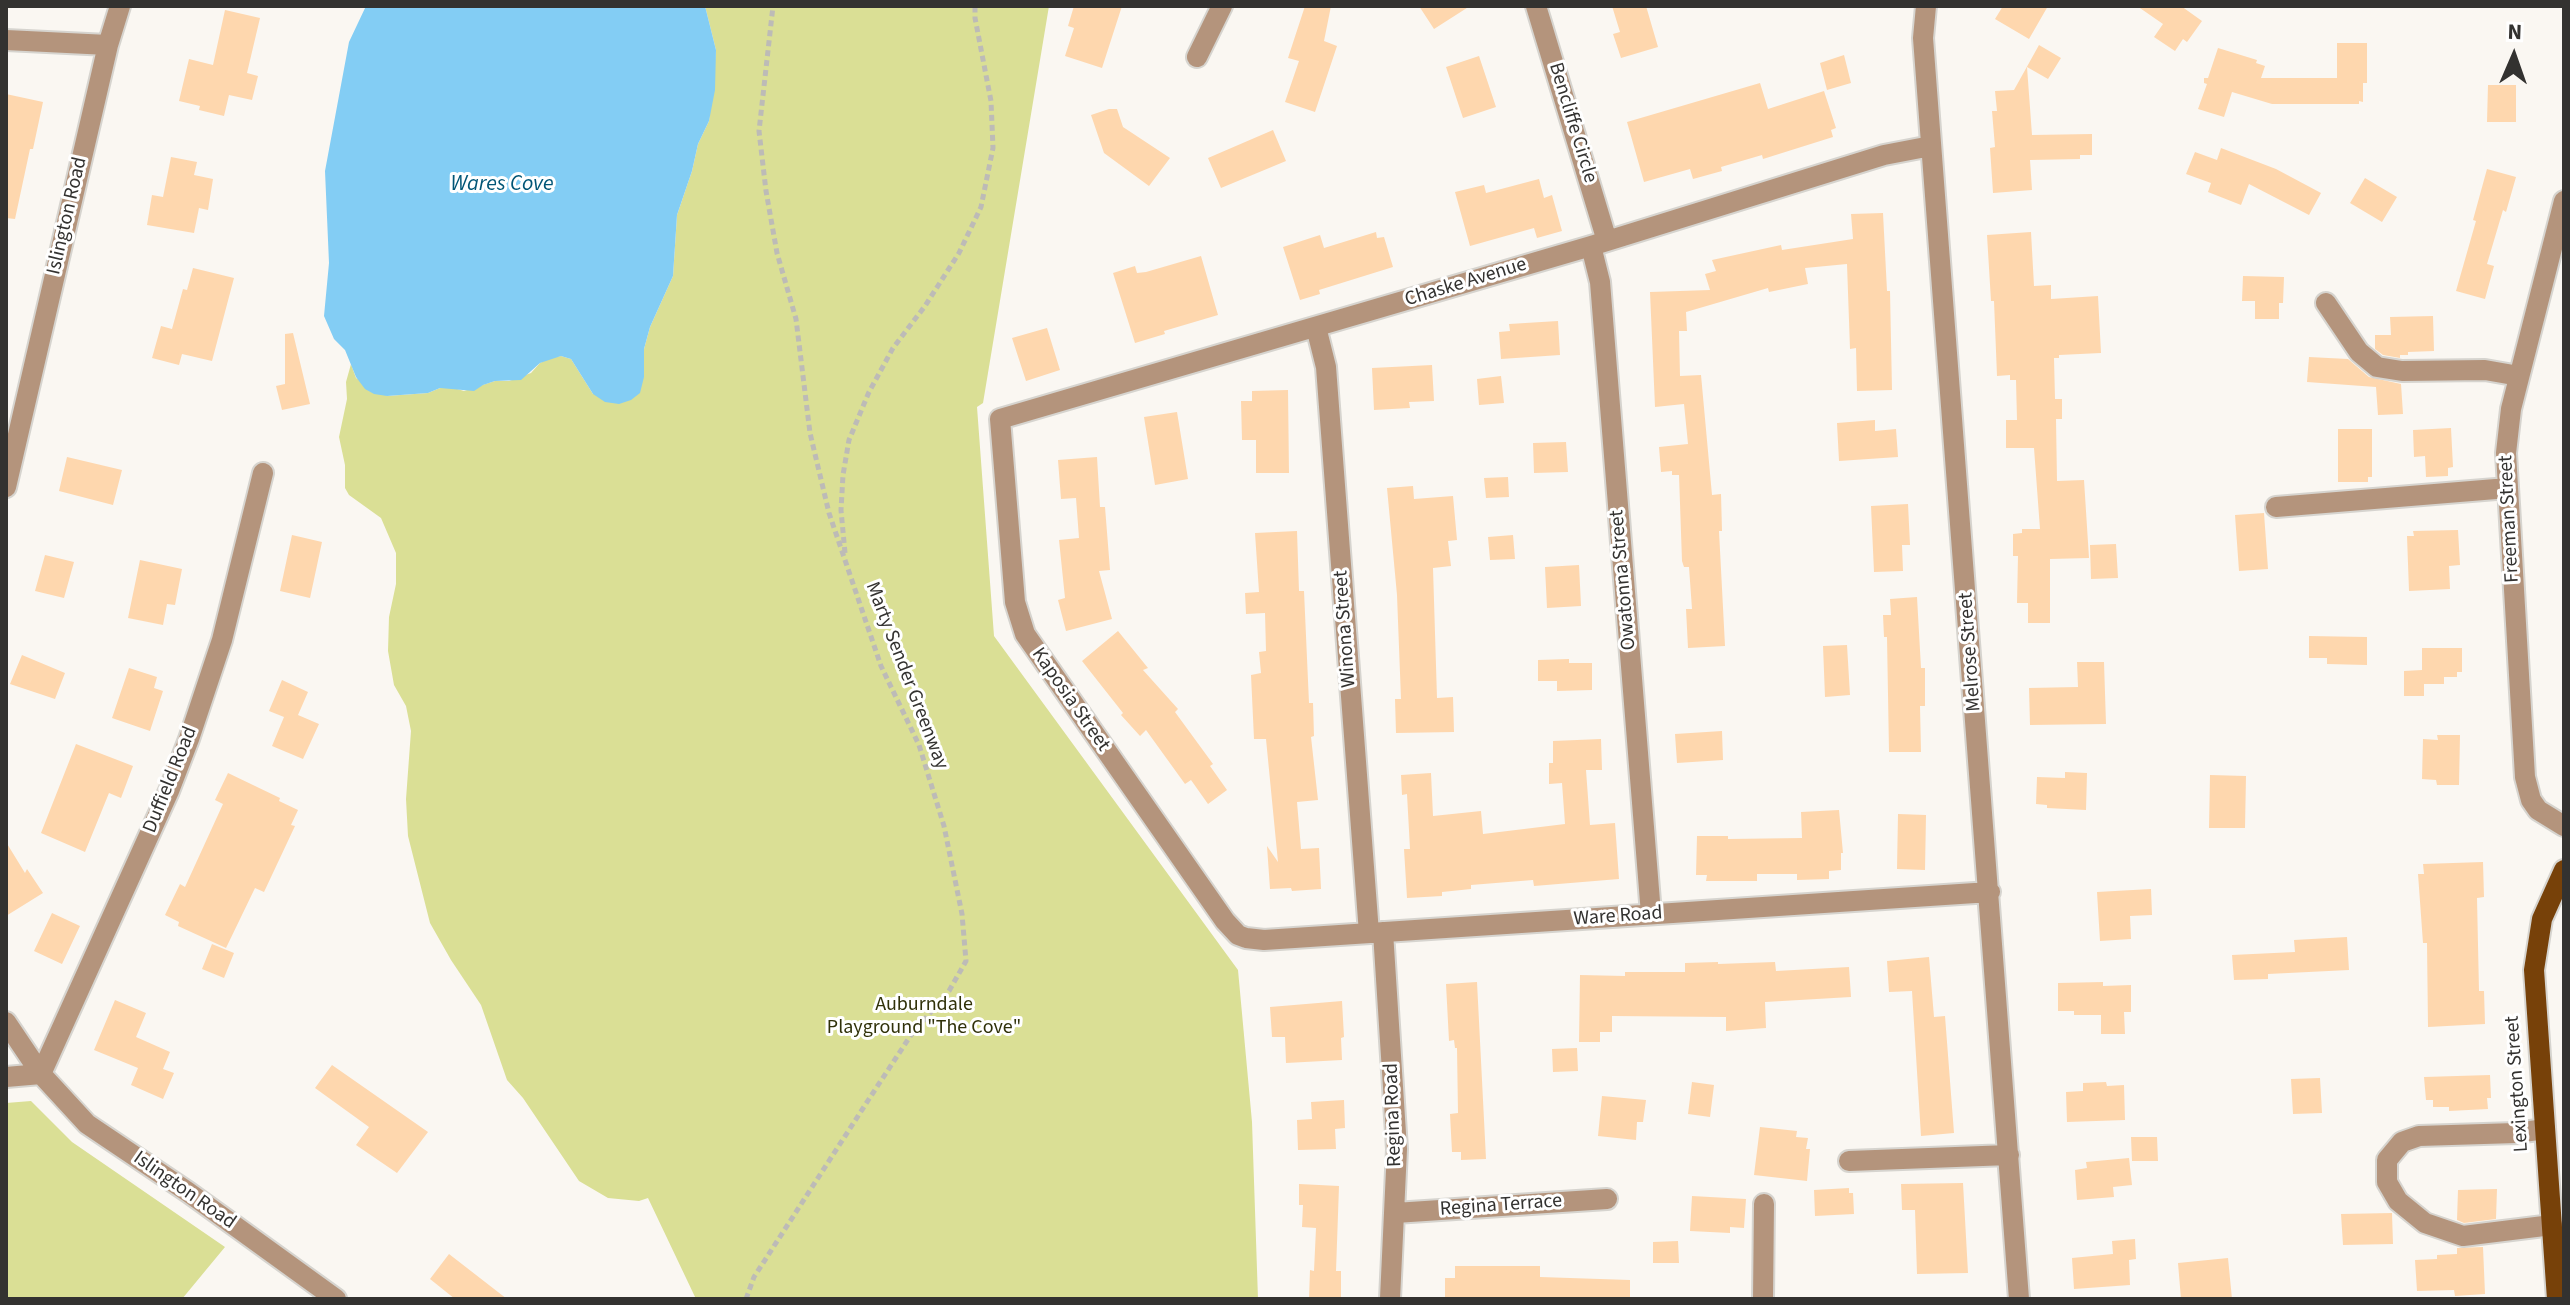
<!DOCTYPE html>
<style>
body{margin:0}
#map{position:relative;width:2570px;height:1305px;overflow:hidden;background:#faf7f2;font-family:"Source Sans 3",sans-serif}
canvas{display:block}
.frame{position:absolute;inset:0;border:8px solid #333230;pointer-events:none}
.north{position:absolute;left:2474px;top:16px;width:80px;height:80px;-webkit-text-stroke:6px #fff;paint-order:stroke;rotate:2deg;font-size:22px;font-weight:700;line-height:32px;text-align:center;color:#333230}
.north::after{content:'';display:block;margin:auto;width:28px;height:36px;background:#333230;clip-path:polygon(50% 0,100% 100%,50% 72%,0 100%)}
</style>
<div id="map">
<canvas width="2570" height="1305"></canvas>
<div class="frame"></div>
<div class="north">N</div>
</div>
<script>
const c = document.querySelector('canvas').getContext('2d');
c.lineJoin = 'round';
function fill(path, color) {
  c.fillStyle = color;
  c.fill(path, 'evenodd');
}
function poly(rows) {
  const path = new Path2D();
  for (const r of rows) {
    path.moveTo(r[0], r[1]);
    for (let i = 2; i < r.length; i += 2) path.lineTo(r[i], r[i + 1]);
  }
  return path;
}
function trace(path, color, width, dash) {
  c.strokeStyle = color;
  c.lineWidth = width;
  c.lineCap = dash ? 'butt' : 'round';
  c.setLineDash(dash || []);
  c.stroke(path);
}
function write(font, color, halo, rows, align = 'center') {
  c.font = font + ' "Source Sans 3",sans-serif';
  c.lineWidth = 6;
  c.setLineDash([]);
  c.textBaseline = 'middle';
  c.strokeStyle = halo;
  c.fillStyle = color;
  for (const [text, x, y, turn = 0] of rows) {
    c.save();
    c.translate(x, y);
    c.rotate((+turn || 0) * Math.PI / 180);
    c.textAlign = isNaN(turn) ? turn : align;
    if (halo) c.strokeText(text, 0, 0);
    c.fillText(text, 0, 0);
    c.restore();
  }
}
fill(poly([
 [705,6,1049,6,983,403,977,407,994,636,1238,970,1252,1122,1258,1299,696,1299,648,1198,639,1201,608,1198,579,1181,523,1098,507,1080,481,1005,451,960,430,923,408,836,406,799,411,731,406,706,394,685,388,651,389,617,396,584,396,553,381,518,349,495,345,488,345,465,339,437,347,399,346,382,351,364,356,378,387,396,428,393,440,388,454,388,464,391,495,381,509,381,531,373,540,363,550,358,561,356,571,359,593,394,644,377,644,349,650,327,673,276,677,215,692,171,698,144,709,121,716,50],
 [31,1101,72,1142,225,1247,182,1299,6,1299,6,1103]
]), '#dadf95');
fill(poly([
 [366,6,705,6,716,50,715,90,709,121,698,144,692,171,677,215,673,276,650,327,644,349,644,377,640,393,631,400,619,404,605,402,593,394,571,359,561,356,540,363,521,380,495,381,483,385,474,391,440,388,428,393,387,396,374,394,365,389,356,377,345,350,334,339,324,316,329,263,325,171,349,42]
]), '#83cdf4');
fill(poly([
 [1074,6,1122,6,1102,68,1065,56,1074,28,1068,26],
 [1305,6,1331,6,1324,41,1337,46,1315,112,1285,102,1299,61,1288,58],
 [1419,6,1470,6,1434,29],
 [1612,6,1646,6,1658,47,1621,58,1613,34,1620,32],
 [2003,6,2048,6,2029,39,1995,19],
 [2137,6,2181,6,2202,21,2187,42,2183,39,2175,51,2154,37,2163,24],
 [225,10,260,18,247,73,258,76,252,100,229,95,224,116,199,110,200,106,179,101,189,59,213,65],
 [2337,43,2367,43,2367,83,2363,83,2363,102,2359,101,2359,104,2272,104,2232,92,2224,117,2198,109,2207,84,2204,83,2204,78,2208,78,2218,48,2257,60,2256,63,2265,66,2261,78,2337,78],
 [2039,45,2061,58,2048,79,2027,67,2032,135,2092,134,2092,155,2080,155,2080,159,2030,160,2032,190,1993,193,1990,148,1995,147,1992,111,1997,111,1995,91,2014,90],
 [1844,55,1851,83,1827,90,1820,63],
 [1479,56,1496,107,1463,118,1446,67],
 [1760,83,1768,109,1824,91,1836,128,1831,130,1833,137,1763,159,1762,155,1721,167,1722,171,1693,179,1690,169,1644,182,1627,122],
 [2488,85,2516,85,2516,122,2487,122],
 [6,94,43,102,33,149,30,149,15,219,6,218],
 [1109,109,1117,109,1123,127,1170,158,1149,186,1104,153,1091,115],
 [1273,130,1286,161,1221,188,1208,158],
 [2221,148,2276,169,2321,193,2309,215,2249,184,2241,205,2208,192,2211,183,2186,174,2195,152,2217,160],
 [171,157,197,162,194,175,213,179,208,210,199,208,194,233,147,225,152,195,163,197],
 [2487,169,2516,177,2506,212,2503,210,2487,264,2494,266,2485,299,2456,291,2476,221,2473,220],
 [2365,178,2397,197,2382,222,2350,203],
 [1539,179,1544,198,1552,195,1562,231,1537,238,1534,228,1470,246,1455,192,1484,185,1486,193],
 [1883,213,1887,291,1890,291,1892,390,1857,391,1856,348,1850,349,1847,264,1805,268,1808,284,1769,292,1768,288,1686,312,1687,331,1679,331,1680,376,1701,375,1712,495,1721,494,1722,531,1719,531,1725,646,1688,648,1686,609,1692,609,1689,567,1684,567,1682,561,1679,475,1672,475,1672,471,1661,472,1659,447,1688,444,1684,404,1655,407,1650,292,1710,290,1705,274,1716,271,1712,260,1781,245,1782,250,1853,239,1851,214],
 [1376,232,1377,238,1384,237,1393,267,1319,290,1320,294,1300,300,1283,247,1320,235,1324,248],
 [2031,232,2034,286,2051,285,2051,299,2098,296,2101,353,2059,355,2059,358,2054,358,2055,399,2062,399,2062,419,2056,419,2057,481,2084,480,2089,558,2050,559,2050,623,2028,623,2028,603,2017,603,2018,556,2013,556,2013,534,2022,533,2022,529,2040,529,2034,448,2006,448,2006,420,2017,420,2016,380,2010,380,2010,375,1997,376,1994,301,1991,301,1987,235],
 [1201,256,1218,315,1164,331,1165,334,1135,343,1113,273,1135,266,1137,273,1146,272],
 [193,268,234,278,212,361,182,354,179,365,152,358,161,326,172,329,183,289,187,290],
 [2243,276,2284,277,2283,303,2279,303,2279,319,2255,319,2255,301,2242,301],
 [2433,316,2434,351,2408,352,2408,355,2400,355,2400,358,2383,355,2375,349,2375,335,2391,335,2390,317],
 [1558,321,1560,355,1501,359,1499,332,1510,331,1509,324],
 [1047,328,1060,370,1026,381,1012,338],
 [293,333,310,404,282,410,276,386,285,384,285,334],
 [2309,357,2348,359,2369,377,2401,384,2403,414,2378,415,2376,387,2307,382],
 [1432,365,1434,401,1409,402,1410,408,1374,410,1372,368],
 [1501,376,1504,403,1479,405,1477,379],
 [1288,390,1289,473,1256,473,1256,440,1242,440,1241,401,1252,401,1252,391],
 [1177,412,1188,479,1155,485,1144,417],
 [1875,420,1875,431,1896,429,1898,457,1839,461,1837,423],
 [2451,428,2453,467,2448,468,2448,476,2426,477,2425,456,2414,457,2413,430],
 [2338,429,2372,429,2372,477,2368,477,2368,482,2338,482],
 [1566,442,1568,472,1534,473,1533,443],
 [67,457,122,470,113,505,59,491],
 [1097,457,1100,507,1105,507,1110,570,1099,571,1112,619,1066,631,1058,600,1065,598,1059,540,1079,538,1076,498,1061,499,1058,460],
 [1508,477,1509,497,1486,498,1484,478],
 [1413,486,1414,499,1453,496,1457,540,1448,541,1451,566,1433,568,1437,698,1453,697,1454,732,1396,733,1395,699,1401,699,1397,595,1387,488],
 [1908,504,1910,545,1902,545,1903,571,1874,572,1871,506],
 [2264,513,2268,569,2239,571,2235,515],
 [2458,530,2460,565,2449,566,2450,589,2409,591,2407,536,2414,536,2413,531],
 [1297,531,1299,591,1304,591,1309,703,1313,703,1314,736,1311,737,1318,800,1297,802,1301,849,1319,848,1321,889,1292,891,1291,888,1270,889,1267,846,1278,862,1266,739,1254,739,1251,675,1261,673,1259,652,1266,651,1265,613,1246,614,1245,593,1259,592,1255,533],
 [292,535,322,542,310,598,280,591],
 [1513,535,1515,559,1490,560,1488,537],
 [2116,544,2118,578,2091,579,2090,545],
 [45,555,74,562,64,598,35,591],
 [140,560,182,569,175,605,167,604,163,625,128,618],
 [1579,565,1581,606,1547,608,1545,567],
 [1917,597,1921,668,1925,668,1925,706,1920,706,1921,752,1889,752,1887,637,1884,637,1883,615,1891,615,1890,599],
 [1118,631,1148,668,1143,670,1178,709,1175,712,1213,764,1210,766,1227,790,1208,804,1191,780,1185,784,1146,730,1140,736,1121,715,1123,713,1082,661],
 [2309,636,2367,637,2367,665,2327,664,2327,658,2309,658],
 [1847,645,1850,695,1825,697,1823,646],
 [2422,648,2462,648,2462,672,2457,672,2457,677,2444,677,2444,684,2424,684,2424,696,2404,696,2404,671,2422,670],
 [22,655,65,673,55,699,10,684],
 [1569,659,1569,663,1592,663,1592,690,1557,691,1557,681,1538,681,1538,660],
 [2077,662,2104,662,2106,724,2030,725,2029,688,2078,687],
 [129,668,157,677,154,688,163,691,150,731,112,718],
 [282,680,308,692,298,715,319,724,303,759,272,746,284,717,269,711],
 [1722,731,1723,760,1677,763,1675,734],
 [2437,735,2460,735,2459,785,2437,785,2436,780,2422,779,2423,739,2438,740],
 [1601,739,1602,770,1586,770,1590,825,1615,823,1619,879,1534,886,1533,880,1471,885,1471,889,1442,892,1442,896,1407,898,1404,849,1410,849,1407,794,1402,795,1401,775,1431,773,1433,816,1481,811,1483,834,1565,824,1562,783,1549,784,1549,763,1553,763,1553,741],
 [76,744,133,766,121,798,109,793,85,852,41,833],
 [2065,772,2087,773,2086,810,2047,808,2047,805,2036,804,2037,777,2065,778],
 [228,773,280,798,279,801,298,810,291,825,295,826,264,892,255,888,226,948,178,926,179,922,165,915,180,884,185,887,223,804,215,800],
 [2210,775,2246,776,2245,828,2209,828],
 [1839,810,1843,853,1841,853,1841,870,1829,871,1829,879,1797,880,1797,874,1757,874,1757,881,1706,881,1707,875,1696,875,1697,836,1728,836,1728,839,1802,838,1801,812],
 [1898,814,1926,815,1925,870,1897,869],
 [6,842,25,873,27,869,43,893,6,916],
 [2483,862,2484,897,2477,898,2479,991,2484,991,2485,1024,2428,1027,2427,943,2423,943,2418,874,2424,874,2423,864],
 [2151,889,2152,915,2130,916,2131,939,2100,941,2097,892],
 [52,913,80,926,62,964,34,951],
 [2347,937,2349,970,2268,974,2268,979,2234,980,2232,955,2295,952,2294,940],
 [212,944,234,953,224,978,202,969],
 [1929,957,1934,1017,1945,1016,1954,1133,1921,1136,1912,991,1889,992,1887,961],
 [1718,962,1718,964,1775,962,1776,971,1849,967,1851,997,1765,1002,1766,1028,1726,1031,1726,1017,1612,1016,1612,1032,1600,1032,1600,1042,1579,1042,1580,975,1625,976,1625,972,1685,972,1685,963],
 [1477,982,1486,1159,1461,1160,1461,1152,1452,1152,1450,1114,1458,1113,1457,1048,1455,1048,1454,1040,1449,1041,1446,984],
 [2103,982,2103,986,2131,985,2131,1012,2124,1012,2125,1034,2101,1034,2101,1015,2074,1015,2074,1011,2058,1011,2058,983],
 [115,1000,146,1013,136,1037,170,1052,163,1069,174,1073,163,1099,131,1085,138,1068,94,1050],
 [1342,1001,1344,1037,1341,1038,1342,1060,1286,1063,1285,1037,1272,1037,1270,1007],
 [1577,1048,1578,1071,1553,1072,1552,1049],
 [332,1065,428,1132,397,1173,356,1145,369,1127,315,1088],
 [2490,1075,2491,1098,2487,1098,2488,1109,2449,1111,2449,1107,2433,1107,2433,1100,2426,1100,2424,1077],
 [2320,1078,2322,1113,2293,1114,2291,1079],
 [1692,1082,1714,1085,1710,1117,1688,1114],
 [2106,1082,2107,1086,2124,1085,2125,1120,2067,1122,2066,1092,2083,1091,2083,1083],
 [1602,1096,1646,1100,1643,1122,1637,1122,1636,1140,1598,1136],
 [1344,1100,1345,1128,1335,1129,1336,1149,1298,1150,1297,1120,1312,1119,1311,1102],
 [1760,1127,1797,1131,1796,1137,1808,1138,1806,1149,1810,1149,1807,1181,1754,1175],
 [2131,1137,2157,1137,2158,1161,2132,1161],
 [2129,1158,2132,1185,2113,1187,2114,1197,2077,1200,2075,1170,2087,1168,2086,1162],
 [1963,1183,1968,1273,1917,1274,1915,1210,1902,1210,1901,1184],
 [1299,1184,1339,1186,1336,1271,1341,1271,1341,1299,1309,1299,1310,1270,1314,1271,1316,1228,1302,1227,1303,1205,1299,1205],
 [1849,1188,1849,1193,1853,1193,1854,1214,1815,1216,1814,1190],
 [2497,1189,2496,1219,2464,1223,2457,1220,2458,1190],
 [1692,1196,1746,1199,1744,1228,1730,1227,1730,1233,1690,1231],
 [2392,1213,2393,1244,2343,1245,2341,1214],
 [2135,1239,2136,1259,2129,1260,2130,1285,2074,1289,2072,1258,2113,1254,2112,1241],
 [1678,1241,1679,1263,1653,1263,1653,1242],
 [2483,1247,2485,1294,2455,1296,2454,1290,2417,1291,2415,1260,2437,1259,2437,1255,2457,1254,2457,1248],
 [449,1254,507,1299,455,1299,430,1279],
 [2228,1258,2232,1299,2181,1299,2178,1263],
 [1455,1266,1540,1266,1540,1277,1630,1280,1630,1299,1445,1299,1445,1278,1455,1278]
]), '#fed7ae');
const minor = poly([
 [1536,6,1607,241],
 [1926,6,1923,38,2019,1299],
 [6,40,108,45],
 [1197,57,1222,6],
 [1931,146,1884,155,1591,246,1000,419,1015,602,1025,634,1225,921,1238,935,1246,938,1264,940,1990,892],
 [2564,201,2511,409,2506,453,2525,777,2531,800,2538,810,2564,826],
 [1591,246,1600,282,1651,914],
 [2326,303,2359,352,2377,367,2402,371,2485,370,2519,376],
 [1316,327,1326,367,1369,933],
 [6,487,108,45,120,6],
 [2276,507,2508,488],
 [1383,932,1397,1149,1390,1299],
 [6,1022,41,1074,87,1124,188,1192,336,1299],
 [6,1077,41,1074,169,791,189,739,222,640,263,473],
 [2545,1129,2516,1133,2419,1136,2402,1142,2387,1160,2387,1182,2398,1201,2425,1223,2463,1236,2552,1225],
 [1849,1161,2009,1155],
 [1395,1213,1607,1199],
 [1763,1299,1764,1204]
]);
const major = poly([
 [2557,1299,2534,970,2542,919,2564,870]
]);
trace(minor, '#d6d4cf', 24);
trace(major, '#d6d4cf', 24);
trace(poly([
 [845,553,841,510,843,475,849,440,869,392,893,348,925,306,959,253,981,207,993,148,991,101,975,18,975,6],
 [746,1299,754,1277,869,1099,911,1035,949,991,966,961,962,914,944,826,919,745,881,666,829,513,810,433,796,319,777,253,766,191,759,131,773,6]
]), '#bdbbb7', 5, [6, 4]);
trace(minor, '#b4947c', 20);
trace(major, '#774109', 20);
write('20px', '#333230', '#fff', [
 ["Bencliffe Circle",1572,123,73],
 ["Islington Road",68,216,-77],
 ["Chaske Avenue",1466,283,-17],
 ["Freeman Street",2510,519,-93],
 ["Owatonna Street",1624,580,-95],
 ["Winona Street",1346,629,-94],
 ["Melrose Street",1971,652,-94],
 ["Marty Sender Greenway",906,676,69],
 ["Kaposia Street",1070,700,55],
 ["Duffield Road",171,780,-68],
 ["Ware Road",1618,917,-4],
 ["Lexington Street",2518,1084,-94],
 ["Regina Road",1394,1115,-92],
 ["Islington Road",184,1191,35],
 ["Regina Terrace",1501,1206,-4]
]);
write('20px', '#303109', '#fff', [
 ["Auburndale",924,1006],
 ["Playground \"The Cove\"",924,1029]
]);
write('italic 22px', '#015576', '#fff', [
 ["Wares Cove",502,185]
]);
</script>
